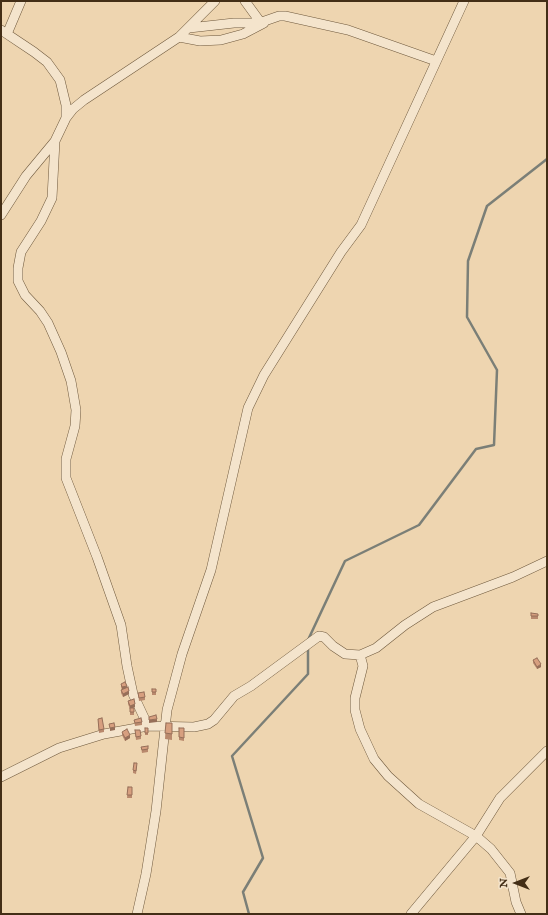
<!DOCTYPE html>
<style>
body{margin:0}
#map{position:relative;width:548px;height:915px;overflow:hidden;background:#eed5b0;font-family:"IM FELL English",serif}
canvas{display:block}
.frame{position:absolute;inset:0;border:2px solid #432e16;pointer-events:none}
.north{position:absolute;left:496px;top:863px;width:40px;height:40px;-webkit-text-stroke:3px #f4e4cc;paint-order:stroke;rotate:270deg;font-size:11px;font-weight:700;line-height:16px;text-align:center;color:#432e16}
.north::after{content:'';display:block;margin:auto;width:14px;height:18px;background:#432e16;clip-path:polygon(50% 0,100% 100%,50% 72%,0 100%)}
</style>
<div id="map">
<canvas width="548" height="915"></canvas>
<div class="frame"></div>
<div class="north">N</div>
</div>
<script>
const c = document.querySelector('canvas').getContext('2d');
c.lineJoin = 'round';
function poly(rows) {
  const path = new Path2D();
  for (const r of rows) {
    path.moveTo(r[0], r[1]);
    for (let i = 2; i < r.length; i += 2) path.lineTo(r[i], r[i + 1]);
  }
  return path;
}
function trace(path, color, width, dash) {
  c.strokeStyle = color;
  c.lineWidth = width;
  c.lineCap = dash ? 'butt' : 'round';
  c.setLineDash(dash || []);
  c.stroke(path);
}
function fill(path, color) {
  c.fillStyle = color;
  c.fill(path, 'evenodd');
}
trace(poly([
 [308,640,345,561,419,525,476,449,494,445,497,370,467,317,468,261,487,206,547,159],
 [249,914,243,892,263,858,232,756,308,674,308,647]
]), '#7b7f77', 2.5);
const minor = poly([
 [245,1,261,23],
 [189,28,234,23,259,23,279,16,285,16,348,30,436,61],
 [1,30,34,52,47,62,60,80,66,105,66,118,55,141,26,176,1,215],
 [7,34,21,1],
 [179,37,200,41,221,40,243,34,264,23],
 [66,118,73,109,84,100,179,37,215,1],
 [55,141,52,198,41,221,21,252,18,268,18,281,25,295,40,311,48,323,61,352,71,381,76,410,75,426,66,459,66,478,97,557,121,625,127,666,133,694,148,726],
 [360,655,363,666,355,698,355,710,360,729,374,759,388,776,419,804,476,836,491,849,510,873,516,902,521,914],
 [1,777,59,748,104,734,148,726,194,727,208,724,214,720,234,696,251,686,319,636,324,637,333,646,345,654,360,655,376,648,405,625,433,607,513,577,547,561],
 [137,914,146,874,156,811,167,710,182,654,211,570,248,408,264,375,341,252,361,225,464,1],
 [411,914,476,836,500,798,547,751]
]);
trace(minor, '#6e583c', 10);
trace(minor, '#f4e4cc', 9);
fill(poly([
 [531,613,538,614,538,619,531,619],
 [533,660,541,667,537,669,533,663],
 [121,684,127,688,129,694,123,697,121,693,121,690,122,690,121,687],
 [152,689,156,689,156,695,152,695],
 [138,693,145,697,145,700,139,701],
 [128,701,135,707,131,708,134,708,134,715,130,715,130,709,128,704],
 [98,719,104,729,104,732,99,733],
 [134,720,142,722,142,725,135,726],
 [166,723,172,729,172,740,165,739],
 [145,728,148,728,148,735,145,735],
 [179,728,184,728,184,741,179,740],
 [135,730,141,736,141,739,136,740],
 [122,732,130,738,125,741,122,735],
 [141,747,148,749,148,752,142,753],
 [137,766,136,774,133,773,133,770],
 [128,787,132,787,132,798,127,798]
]), '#b9896d');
fill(poly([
 [541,664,541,667,537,669,537,667],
 [127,686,127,689,122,690,122,687],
 [129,691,129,694,123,697,123,694],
 [135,704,135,707,130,709,130,706],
 [157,719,157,722,149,723,149,720],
 [115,727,115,730,110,731,110,728],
 [130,735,130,738,125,741,125,738]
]), '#966f59');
const building = poly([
 [531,613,538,614,538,616,531,616,531,613],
 [537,658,541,664,537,667,533,660,537,658],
 [125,682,127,686,122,687,121,684,125,682],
 [128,687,129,691,123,694,121,690,128,687],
 [152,689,156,689,156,692,152,692,152,689],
 [144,692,145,697,139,698,138,693,144,692],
 [134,699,135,704,130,706,128,701,134,699],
 [130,708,134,708,134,712,130,712,130,708],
 [156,715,157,719,149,720,149,717,156,715],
 [102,718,104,729,99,730,98,719,102,718],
 [141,718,142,722,135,723,134,720,141,718],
 [114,723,115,727,110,728,109,724,114,723],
 [166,723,172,723,172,734,165,733,166,723],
 [145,728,148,728,148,733,145,733,145,728],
 [179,728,184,728,184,738,179,737,179,728],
 [127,729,130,735,125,738,122,732,127,729],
 [135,730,140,730,141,736,136,737,135,730],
 [148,746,148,749,142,750,141,747,148,746],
 [134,763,137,763,136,771,133,770,134,763],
 [128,787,132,787,132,795,127,795,128,787]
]);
fill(building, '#d79f7f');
trace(building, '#966f59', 1);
</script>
